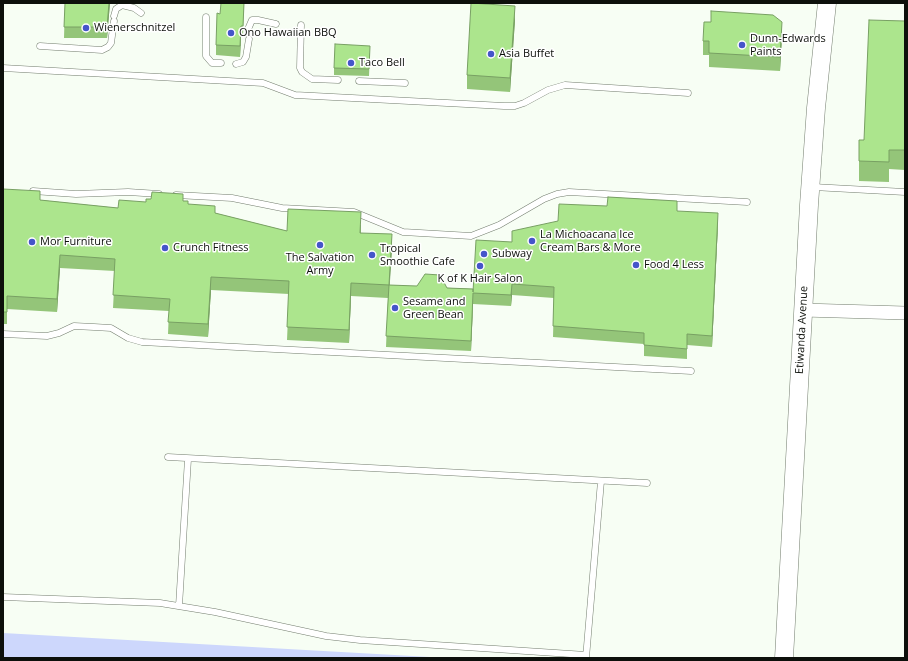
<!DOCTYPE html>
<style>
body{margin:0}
#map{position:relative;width:908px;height:661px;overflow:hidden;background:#f7fef4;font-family:"Open Sans",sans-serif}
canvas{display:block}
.frame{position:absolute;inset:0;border:4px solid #0d100b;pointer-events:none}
</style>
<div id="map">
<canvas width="908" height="661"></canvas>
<div class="frame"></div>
</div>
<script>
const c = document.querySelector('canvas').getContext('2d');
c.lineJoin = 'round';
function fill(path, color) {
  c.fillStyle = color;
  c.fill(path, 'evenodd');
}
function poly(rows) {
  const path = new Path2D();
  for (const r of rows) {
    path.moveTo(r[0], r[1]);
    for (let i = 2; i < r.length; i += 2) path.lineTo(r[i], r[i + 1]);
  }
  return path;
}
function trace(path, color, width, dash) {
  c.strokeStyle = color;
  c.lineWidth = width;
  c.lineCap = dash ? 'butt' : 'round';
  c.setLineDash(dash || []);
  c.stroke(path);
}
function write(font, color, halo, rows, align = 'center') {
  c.font = font + ' "Open Sans",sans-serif';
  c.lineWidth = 3;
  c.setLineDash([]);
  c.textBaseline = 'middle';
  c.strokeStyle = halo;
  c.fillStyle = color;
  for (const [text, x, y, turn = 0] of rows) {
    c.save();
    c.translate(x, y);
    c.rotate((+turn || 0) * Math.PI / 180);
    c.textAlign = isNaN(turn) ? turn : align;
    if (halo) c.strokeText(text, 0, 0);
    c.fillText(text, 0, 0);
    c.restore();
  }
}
fill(poly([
 [3,633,448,658,3,658]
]), '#cdd7fc');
const lane = poly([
 [114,16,116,9,122,5,134,8,141,13],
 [206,17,206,56,212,63,221,63],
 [301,25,300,68,302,72,312,79,338,80],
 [249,27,252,20,258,20,276,24],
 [40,46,102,50,108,47,111,43,114,21],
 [236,64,243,62,246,57,249,39],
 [3,68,263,83,295,95,504,106,515,106,524,103,548,90,565,85,688,93],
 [359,81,405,83],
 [813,187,905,192],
 [33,191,76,194,128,192,159,194],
 [176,195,232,198,282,208,354,212,403,232,471,236,499,225,544,199,557,194,569,192,747,202],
 [3,334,47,336,59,333,74,326,94,327,111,328,128,338,142,342,691,371],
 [168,457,647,483],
 [3,597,160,603,215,612,326,636,360,640,586,655],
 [179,606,188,459],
 [586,658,601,481]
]);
const street = poly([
 [803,310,905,313]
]);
const secondary = poly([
 [784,658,809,205,816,108,827,3]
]);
trace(lane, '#737d6e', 7);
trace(street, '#737d6e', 14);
trace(secondary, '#737d6e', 19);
trace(lane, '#fff', 6);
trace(street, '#fff', 13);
trace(secondary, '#fff', 18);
fill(poly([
 [65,3,110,3,107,38,64,38],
 [244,3,243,37,241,37,240,57,216,55,216,45,220,14],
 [515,20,510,92,467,89,467,75],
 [905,21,905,170,889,169,889,182,859,181,859,161,864,140],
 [782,36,780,71,709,67,709,55,703,55,703,41],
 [370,53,369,76,334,75,334,68],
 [3,189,40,200,118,208,146,202,183,201,188,204,215,213,287,231,361,225,361,233,392,247,389,285,473,289,512,242,677,211,718,224,712,347,687,345,687,359,644,356,644,344,553,337,554,298,512,295,511,306,473,304,471,351,386,347,388,298,351,296,349,343,287,340,289,294,211,290,208,337,168,334,169,311,113,308,115,271,60,268,57,312,7,309,7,324,3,324]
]), '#94c579');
fill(poly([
 [109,3,110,3,107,38,107,27],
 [515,6,515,20,510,92,510,78],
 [782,22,782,36,780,71,780,57],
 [241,26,241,37,240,57,240,46],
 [718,213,718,224,712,347,712,336],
 [392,234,392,247,389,298,389,285],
 [60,255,60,268,57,312,57,299],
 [211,277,211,290,208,337,208,324],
 [351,283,351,296,349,343,349,330],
 [512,284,512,295,511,306,511,295],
 [473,293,473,304,471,351,471,341]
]), '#78a063');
const building = poly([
 [65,3,109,3,107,27,64,27,65,3],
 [221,3,244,3,243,26,241,26,240,46,216,45,217,13,220,14,221,3],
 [471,3,515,6,510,78,467,75,471,3],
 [711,11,773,15,782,22,780,57,709,53,709,41,703,41,704,22,711,22,711,11],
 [869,20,905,21,905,150,889,150,889,162,859,161,859,140,864,140,869,20],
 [335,44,370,46,369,69,334,68,335,44],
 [3,189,40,191,40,200,118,208,119,200,146,202,146,199,151,199,152,192,183,194,183,201,188,201,188,204,215,206,215,213,287,231,288,209,361,212,360,233,392,234,389,285,351,283,349,330,287,327,289,281,211,277,208,324,168,322,170,299,113,295,115,259,60,255,57,299,7,296,7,312,3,312,3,189],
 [608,197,677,201,677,211,718,213,712,336,687,334,687,349,644,345,644,333,553,326,554,287,512,284,511,295,473,293,471,341,386,336,389,285,417,286,425,274,440,275,447,288,473,289,473,292,476,240,512,242,512,231,558,221,559,204,607,206,608,197]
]);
fill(building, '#ace58d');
trace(building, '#78a063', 1);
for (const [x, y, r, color] of [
 [86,28,4,"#4555ca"],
 [231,33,4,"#4555ca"],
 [742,45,4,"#4555ca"],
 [491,54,4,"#4555ca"],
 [351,63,4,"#4555ca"],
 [532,241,4,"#4555ca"],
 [32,242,4,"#4555ca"],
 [320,245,4,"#4555ca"],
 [165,248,4,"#4555ca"],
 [484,254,4,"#4555ca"],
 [372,255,4,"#4555ca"],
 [636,265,4,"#4555ca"],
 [480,266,4,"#4555ca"],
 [395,308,4,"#4555ca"]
]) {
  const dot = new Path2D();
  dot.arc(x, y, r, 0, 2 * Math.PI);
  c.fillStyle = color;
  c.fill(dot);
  trace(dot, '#fff', 1.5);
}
write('11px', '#0d100b', '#fff', [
 ["Wienerschnitzel",94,28],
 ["Ono Hawaiian BBQ",239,33],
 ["Dunn-Edwards",750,39],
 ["Paints",750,52],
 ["Asia Buffet",499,54],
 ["Taco Bell",359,63],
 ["La Michoacana Ice",540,235],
 ["Cream Bars & More",540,248],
 ["Mor Furniture",40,242],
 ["Crunch Fitness",173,248],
 ["Tropical",380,249],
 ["Smoothie Cafe",380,262],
 ["Subway",492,254],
 ["The Salvation",320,258,"center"],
 ["Army",320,271,"center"],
 ["Food 4 Less",644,265],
 ["K of K Hair Salon",480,279,"center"],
 ["Sesame and",403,302],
 ["Green Bean",403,315]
], 'left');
write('11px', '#0d100b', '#fff', [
 ["Etiwanda Avenue",802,330,-87]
]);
</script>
